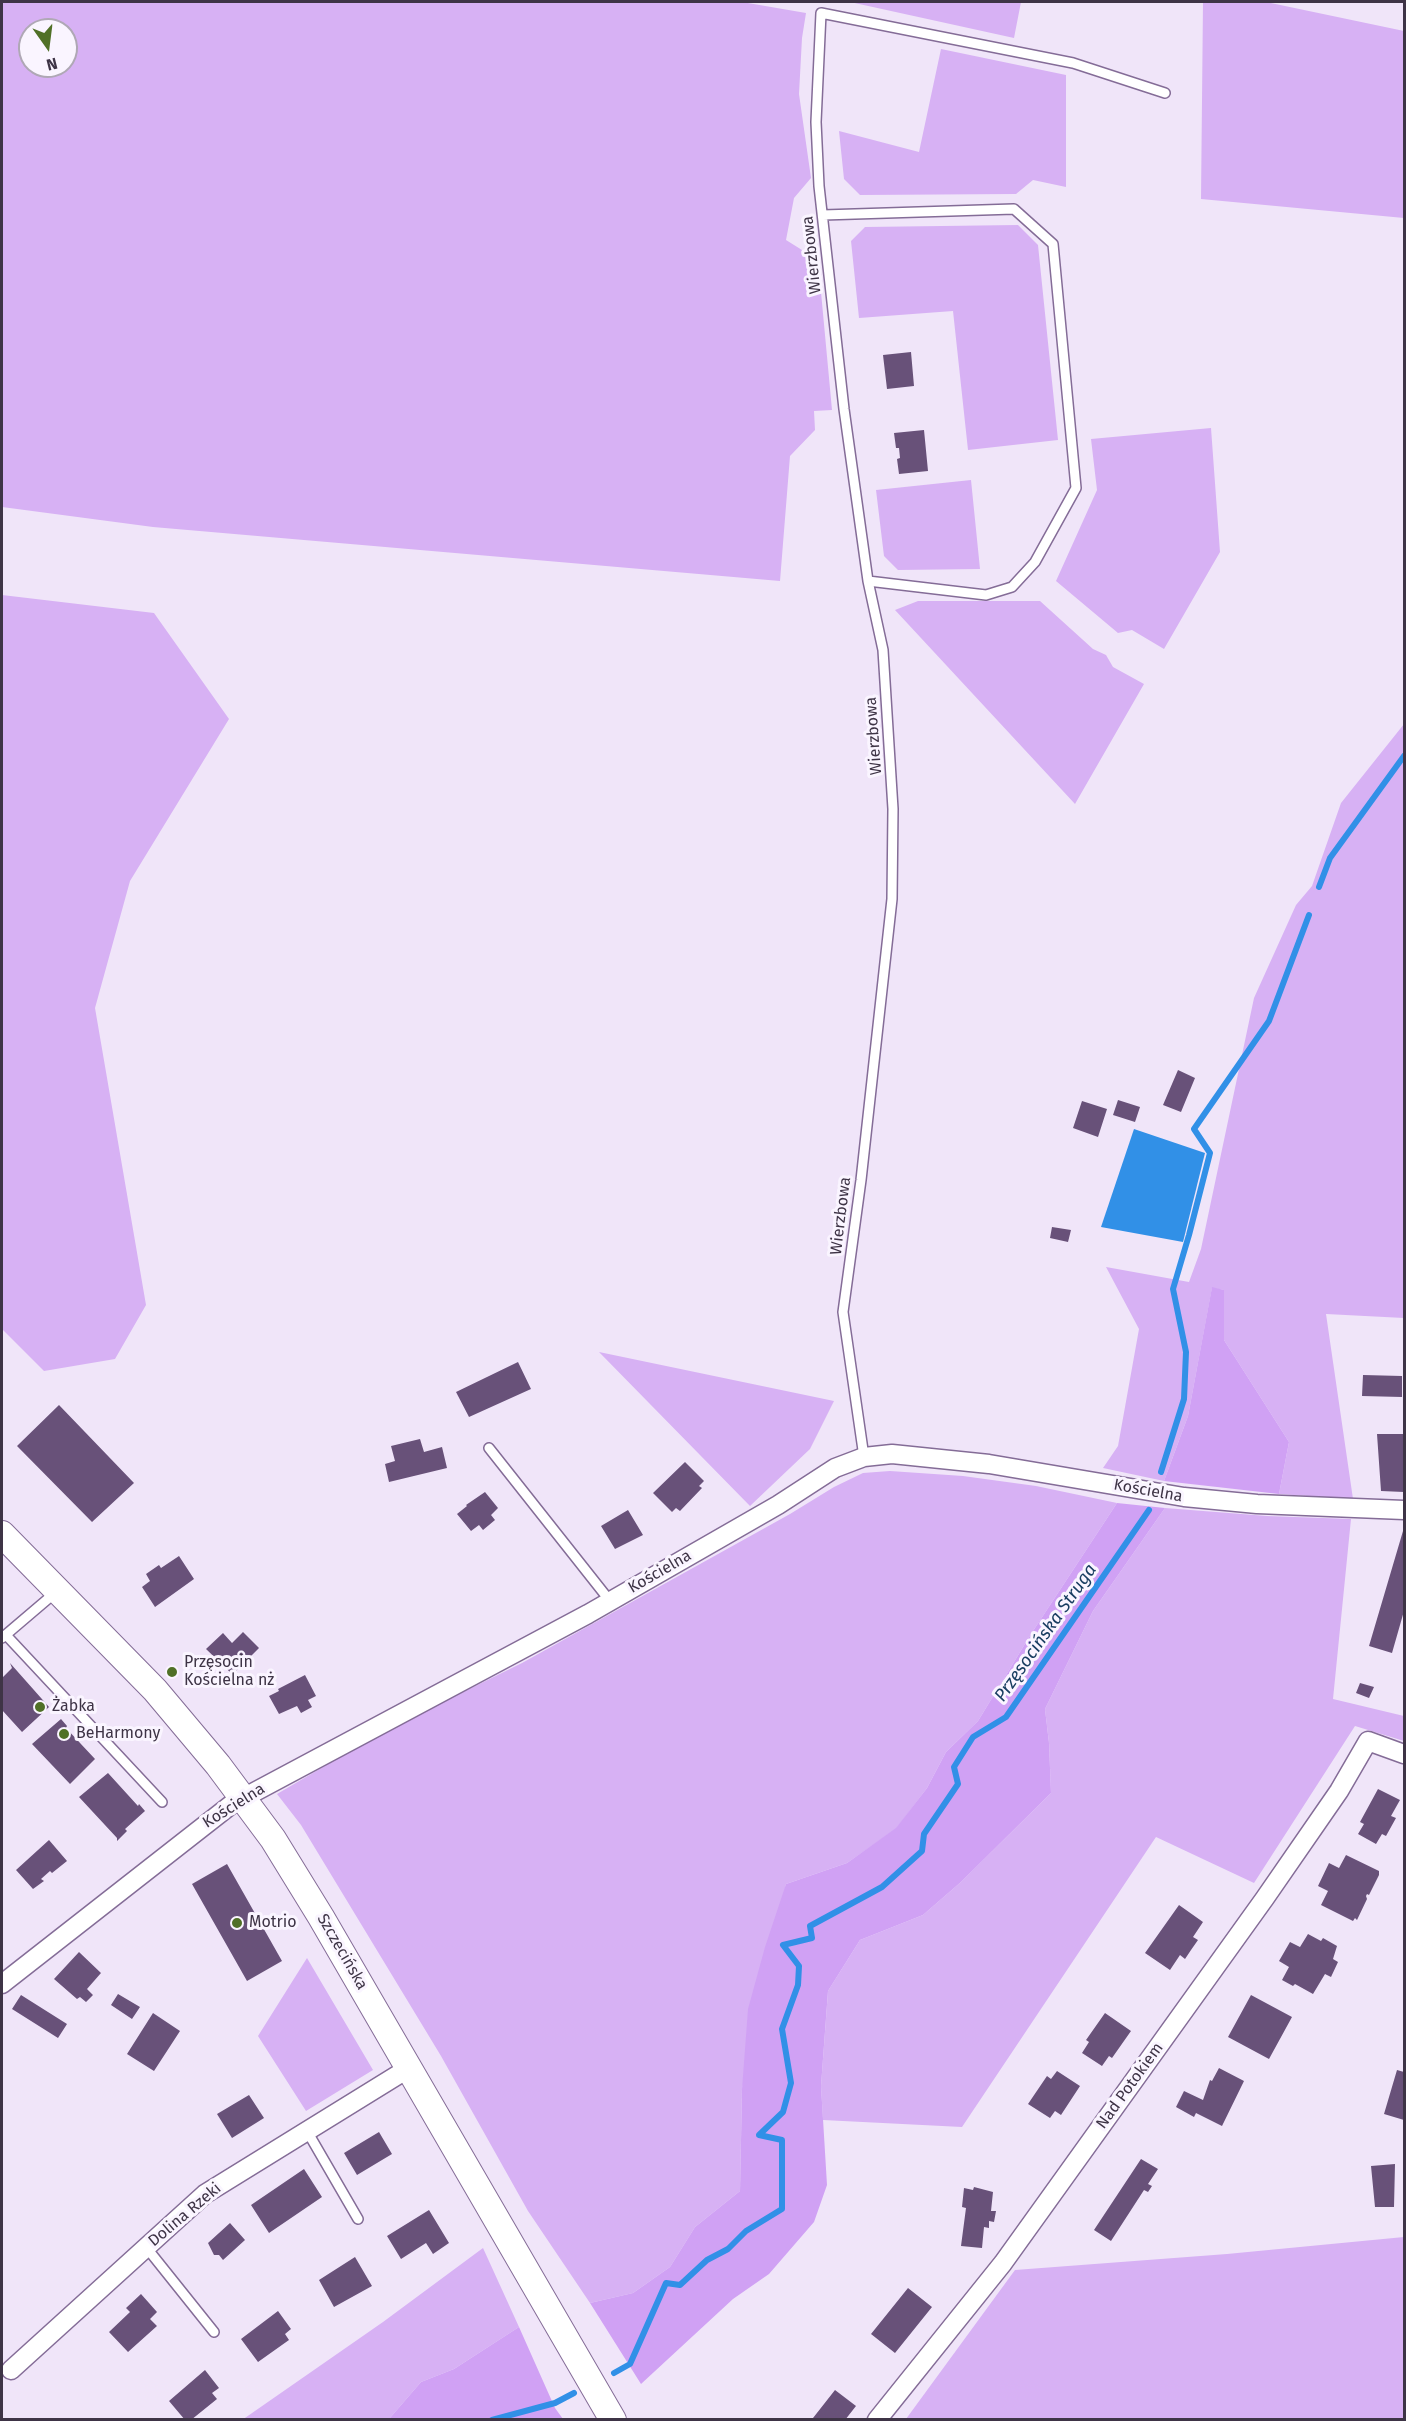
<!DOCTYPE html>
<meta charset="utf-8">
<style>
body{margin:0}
#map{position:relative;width:1406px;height:2421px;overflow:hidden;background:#f0e5f9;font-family:"Fira Sans",sans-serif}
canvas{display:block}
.frame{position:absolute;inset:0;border:3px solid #3e3446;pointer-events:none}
.north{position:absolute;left:18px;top:18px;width:60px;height:60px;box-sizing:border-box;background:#faf5ff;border:2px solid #afa8b5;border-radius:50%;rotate:166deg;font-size:16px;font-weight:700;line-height:24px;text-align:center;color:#3e3446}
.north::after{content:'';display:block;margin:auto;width:21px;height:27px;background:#507027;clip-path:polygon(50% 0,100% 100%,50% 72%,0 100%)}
</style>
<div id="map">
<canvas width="1406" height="2421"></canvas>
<div class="frame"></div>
<div class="north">N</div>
</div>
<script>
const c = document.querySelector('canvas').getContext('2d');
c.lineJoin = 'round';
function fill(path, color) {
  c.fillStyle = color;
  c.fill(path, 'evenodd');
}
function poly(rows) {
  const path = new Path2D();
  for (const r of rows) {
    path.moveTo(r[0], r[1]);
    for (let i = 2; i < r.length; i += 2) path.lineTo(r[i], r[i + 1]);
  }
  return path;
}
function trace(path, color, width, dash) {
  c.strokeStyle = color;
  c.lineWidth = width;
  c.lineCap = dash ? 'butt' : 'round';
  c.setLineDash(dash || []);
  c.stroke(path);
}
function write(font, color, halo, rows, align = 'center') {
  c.font = font + ' "Fira Sans",sans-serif';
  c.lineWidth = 6;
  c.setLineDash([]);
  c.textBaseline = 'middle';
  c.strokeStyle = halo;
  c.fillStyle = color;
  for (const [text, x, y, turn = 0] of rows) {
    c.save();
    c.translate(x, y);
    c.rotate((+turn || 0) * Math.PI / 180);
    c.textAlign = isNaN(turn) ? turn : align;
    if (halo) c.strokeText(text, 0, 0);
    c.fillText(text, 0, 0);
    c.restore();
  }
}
fill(poly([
 [2,2,742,2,806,13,802,38,799,94,811,178,794,198,786,240,818,260,832,410,814,411,815,430,790,456,780,581,153,527,2,507],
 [30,30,66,30,66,66,30,66],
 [850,2,1021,2,1014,38],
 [1203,2,1266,2,1404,31,1404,218,1201,199],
 [941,49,1066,75,1066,187,1033,180,1016,194,860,195,844,179,839,131,919,152],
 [1018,225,1038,245,1058,440,968,450,953,311,859,318,851,241,865,227],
 [1211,428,1220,552,1164,649,1132,630,1118,633,1056,581,1097,490,1091,439],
 [971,480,980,569,898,570,884,556,876,490],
 [2,595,154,613,229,719,130,881,95,1008,146,1305,115,1359,44,1371,2,1329],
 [918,601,1040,601,1093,649,1106,655,1113,667,1144,684,1075,804,895,610],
 [1404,724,1404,1318,1326,1314,1353,1499,1279,1494,1289,1442,1224,1340,1224,1290,1212,1288,1188,1416,1164,1481,1103,1468,1118,1446,1139,1329,1106,1267,1189,1282,1201,1249,1254,998,1296,905,1312,886,1341,803],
 [599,1352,834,1401,810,1449,750,1506],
 [890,1471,963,1476,1036,1486,1117,1503,1031,1634,978,1721,946,1752,927,1788,896,1829,847,1863,786,1884,742,2089,740,2191,695,2227,670,2267,633,2293,590,2303,528,2211,441,2056,301,1825,277,1794,388,1729,522,1663,790,1514,834,1487,863,1473],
 [1165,1508,1267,1516,1351,1519,1333,1699,1404,1716,1404,1741,1355,1726,1254,1883,1156,1837,962,2127,823,2120,821,2086,828,1991,860,1940,923,1915,961,1882,1051,1793,1049,1743,1045,1709,1093,1611],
 [307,1958,373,2070,306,2111,258,2036],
 [1404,2237,1404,2419,906,2419,1015,2270,1227,2254],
 [483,2248,519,2327,454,2369,421,2382,389,2419,242,2420,383,2322]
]), '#d7b1f4');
fill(poly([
 [1212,1287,1224,1290,1224,1340,1289,1442,1279,1494,1164,1481,1188,1416],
 [1117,1503,1165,1508,1093,1611,1045,1709,1049,1743,1051,1793,961,1882,923,1915,860,1940,828,1991,821,2086,827,2185,814,2222,769,2274,733,2299,641,2384,590,2303,633,2293,670,2267,695,2227,740,2191,742,2089,748,2009,765,1947,786,1884,847,1863,896,1828,927,1788,946,1752,978,1721,1031,1634],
 [519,2327,555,2408,563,2419,389,2419,421,2382,454,2369]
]), '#d0a1f4');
fill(poly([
 [1134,1129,1205,1153,1183,1242,1101,1227]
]), '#3190e7');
trace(poly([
 [1319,887,1330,858,1404,756],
 [1161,1472,1184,1399,1186,1352,1173,1289,1189,1235,1210,1153,1194,1129,1269,1021,1309,915],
 [614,2373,630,2364,666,2283,680,2285,707,2260,728,2249,746,2231,782,2209,782,2140,759,2135,783,2112,791,2083,782,2029,798,1985,799,1966,783,1945,812,1938,810,1926,882,1887,922,1851,924,1834,958,1784,954,1767,973,1737,1006,1717,1149,1510],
 [492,2420,555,2403,574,2393]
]), '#3190e7', 6);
fill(poly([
 [911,352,914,386,887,389,883,355],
 [924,430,928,471,899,474,897,459,900,458,899,448,896,448,894,433],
 [1178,1070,1195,1078,1181,1112,1163,1105],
 [1118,1100,1140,1107,1135,1122,1113,1115],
 [1082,1101,1107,1109,1098,1137,1073,1128],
 [1052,1227,1071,1230,1068,1242,1050,1238],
 [518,1362,531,1389,469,1417,456,1392],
 [1363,1375,1402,1376,1402,1397,1362,1396],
 [59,1405,134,1483,92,1522,17,1446],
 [1377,1434,1404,1434,1404,1492,1381,1491],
 [420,1439,424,1452,442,1447,447,1468,389,1482,385,1464,395,1461,391,1446],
 [685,1462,704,1481,699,1486,702,1488,680,1511,676,1508,672,1512,653,1493],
 [485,1492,498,1508,491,1515,495,1520,483,1530,479,1525,471,1531,457,1514,467,1506,466,1505],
 [628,1510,643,1535,615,1549,601,1526],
 [1403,1531,1404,1531,1404,1611,1392,1653,1369,1646],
 [179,1556,194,1579,155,1607,142,1587,150,1581,146,1574,159,1565,161,1568],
 [243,1632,259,1648,249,1658,250,1659,232,1674,206,1649,223,1633,232,1643],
 [10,1663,49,1707,22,1732,2,1710,2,1678,12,1668],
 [305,1675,316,1696,308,1700,312,1707,301,1713,297,1706,279,1714,269,1696,279,1691,278,1689],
 [1360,1683,1374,1687,1369,1698,1356,1693],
 [61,1719,67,1726,66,1728,95,1759,70,1784,32,1744],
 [108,1773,138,1806,139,1804,145,1811,125,1829,127,1831,117,1841,117,1838,79,1797],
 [1378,1789,1400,1800,1391,1816,1396,1818,1386,1836,1382,1834,1376,1844,1358,1834,1364,1824,1360,1822],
 [49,1840,67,1861,52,1873,50,1871,41,1879,44,1881,33,1889,16,1870],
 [1346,1855,1379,1871,1379,1875,1369,1895,1367,1894,1366,1896,1367,1899,1357,1920,1355,1918,1353,1921,1321,1905,1328,1891,1318,1886,1329,1863,1339,1868],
 [227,1864,282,1961,247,1981,192,1884],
 [1179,1905,1203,1922,1193,1937,1198,1940,1191,1950,1185,1959,1180,1955,1170,1970,1145,1953],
 [1308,1934,1321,1941,1323,1938,1337,1946,1333,1959,1338,1962,1331,1977,1325,1974,1313,1994,1295,1984,1293,1986,1282,1980,1289,1967,1279,1961,1290,1942,1300,1947],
 [79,1952,101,1973,87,1989,93,1995,86,2002,80,1997,77,1999,54,1979],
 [118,1994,140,2007,132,2019,111,2005],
 [21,1995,67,2024,58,2038,12,2009],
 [1251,1995,1292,2017,1269,2059,1228,2037],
 [153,2013,180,2031,154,2071,127,2054],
 [1105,2013,1131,2031,1112,2058,1109,2056,1102,2066,1082,2053,1089,2042,1086,2040],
 [1219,2068,1244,2081,1222,2126,1196,2113,1194,2117,1176,2107,1184,2091,1203,2100,1210,2080,1212,2081],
 [1397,2070,1404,2072,1404,2120,1384,2114],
 [1057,2071,1080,2086,1061,2115,1055,2111,1050,2118,1028,2104,1047,2076,1051,2079],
 [249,2095,264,2118,232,2138,217,2114],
 [379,2132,392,2154,357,2175,344,2153],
 [1141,2159,1158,2169,1148,2184,1152,2186,1148,2192,1144,2190,1111,2241,1094,2230],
 [1395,2164,1394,2207,1375,2207,1371,2166],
 [304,2169,322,2197,269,2233,251,2205],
 [974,2187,993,2192,991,2211,996,2211,994,2222,989,2221,989,2228,984,2227,982,2248,961,2246,966,2208,962,2207,964,2188,973,2190],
 [429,2210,449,2243,433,2254,426,2243,401,2259,387,2236],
 [230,2223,245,2240,223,2260,219,2255,214,2255,208,2243],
 [355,2257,372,2286,334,2307,319,2280],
 [908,2288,932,2307,895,2353,871,2334],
 [141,2294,157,2312,150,2319,157,2326,128,2352,109,2332,130,2312,126,2308],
 [278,2311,291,2329,285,2334,289,2340,258,2362,241,2339],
 [205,2370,219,2388,212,2393,217,2399,191,2420,185,2420,169,2401],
 [835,2390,856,2406,845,2420,814,2420,813,2418]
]), '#685179');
const lane = poly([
 [823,215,1014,209,1053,244,1076,488,1035,562,1012,587,986,595,868,581],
 [489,1448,610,1601],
 [864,1457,843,1312,861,1180,892,899,893,809,883,650,868,581,844,409,819,186,816,122,821,13,1073,63,1165,93],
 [6,1635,162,1802],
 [2,1638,56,1592],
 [307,2131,358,2219],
 [146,2247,214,2332]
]);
const street = poly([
 [2,1984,232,1804,588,1614,778,1505,835,1468,864,1457,892,1454,989,1464,1184,1497,1257,1504,1404,1510],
 [11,2370,205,2194,409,2068],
 [877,2420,1003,2263,1265,1898,1339,1791,1368,1741,1404,1754]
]);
const secondary = poly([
 [2,1534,155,1690,218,1765,273,1839,321,1917,613,2420]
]);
trace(lane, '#846c97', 12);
trace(street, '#846c97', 21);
trace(secondary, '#846c97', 28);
trace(lane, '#fff', 9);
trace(street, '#fff', 18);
trace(secondary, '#fff', 26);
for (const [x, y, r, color] of [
 [172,1672,6,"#507027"],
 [40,1707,6,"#507027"],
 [64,1734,6,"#507027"],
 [237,1923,6,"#507027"]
]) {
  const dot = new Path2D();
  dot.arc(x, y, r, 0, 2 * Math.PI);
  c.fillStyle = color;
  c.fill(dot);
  trace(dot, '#faf5ff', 2);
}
write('16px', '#3e3446', '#faf5ff', [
 ["Wierzbowa",812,255,-96],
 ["Wierzbowa",874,736,-94],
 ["Wierzbowa",841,1216,-83],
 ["Kościelna",1148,1491,10],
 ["Kościelna",660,1572,-30],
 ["Kościelna",234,1806,-32],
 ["Szczecińska",342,1952,60],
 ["Nad Potokiem",1130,2086,-54],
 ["Dolina Rzeki",185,2215,-40]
]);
write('16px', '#3e3446', '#faf5ff', [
 ["Przęsocin",184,1663],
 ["Kościelna nż",184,1681],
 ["Żabka",52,1707],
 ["BeHarmony",76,1734],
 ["Motrio",249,1923]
], 'left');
write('italic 18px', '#1a3e62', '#faf5ff', [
 ["Przęsocińska Struga",1046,1633,-55]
]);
</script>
